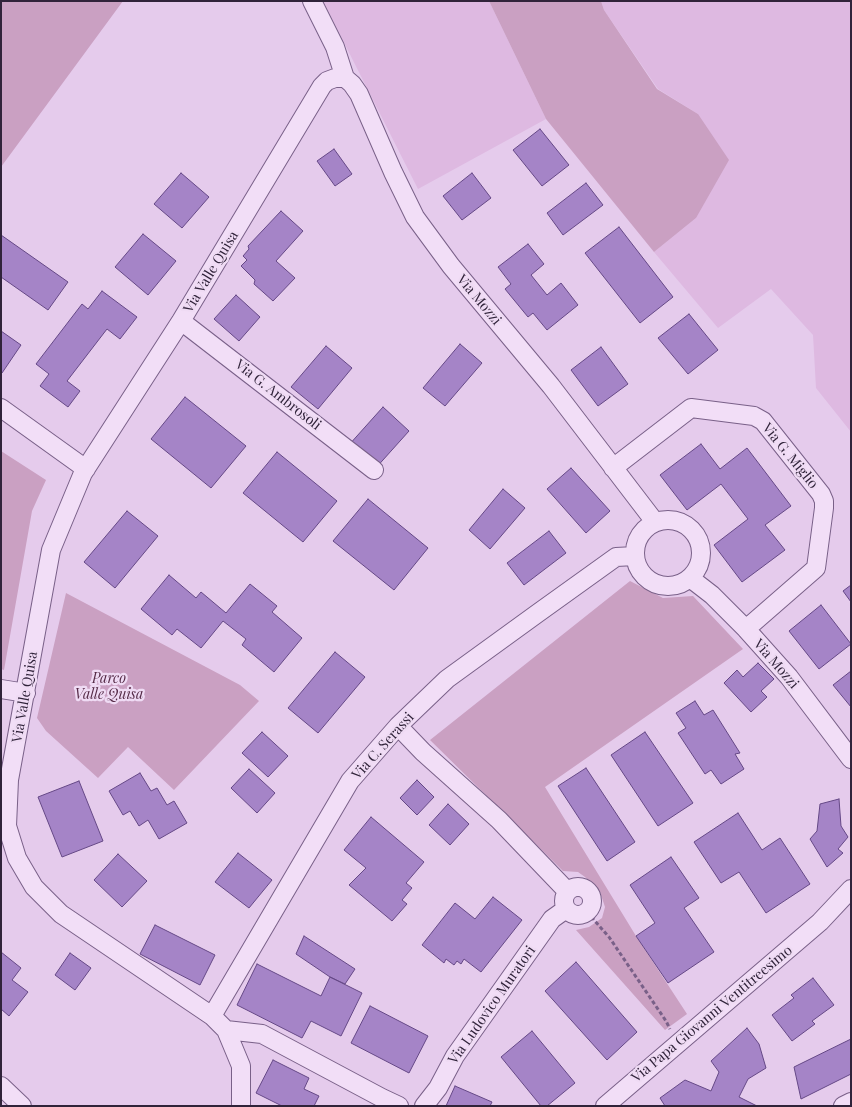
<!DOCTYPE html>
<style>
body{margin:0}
#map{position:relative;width:852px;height:1107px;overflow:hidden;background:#e5cbec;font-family:"Playfair Display",serif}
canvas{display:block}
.frame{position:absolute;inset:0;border:2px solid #30233a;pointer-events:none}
</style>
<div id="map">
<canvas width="852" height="1107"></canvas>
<div class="frame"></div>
</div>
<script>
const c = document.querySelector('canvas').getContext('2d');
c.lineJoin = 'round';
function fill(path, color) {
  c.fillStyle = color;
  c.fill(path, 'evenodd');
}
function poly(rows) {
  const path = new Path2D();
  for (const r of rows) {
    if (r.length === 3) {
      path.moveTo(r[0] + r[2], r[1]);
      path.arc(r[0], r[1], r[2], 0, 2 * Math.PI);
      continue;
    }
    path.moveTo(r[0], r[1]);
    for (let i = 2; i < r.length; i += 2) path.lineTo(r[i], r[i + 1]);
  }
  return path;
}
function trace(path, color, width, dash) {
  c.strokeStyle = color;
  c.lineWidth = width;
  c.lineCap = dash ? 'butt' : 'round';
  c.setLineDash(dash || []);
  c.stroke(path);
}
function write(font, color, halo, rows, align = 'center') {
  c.font = font + ' "Playfair Display",serif';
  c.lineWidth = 4.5;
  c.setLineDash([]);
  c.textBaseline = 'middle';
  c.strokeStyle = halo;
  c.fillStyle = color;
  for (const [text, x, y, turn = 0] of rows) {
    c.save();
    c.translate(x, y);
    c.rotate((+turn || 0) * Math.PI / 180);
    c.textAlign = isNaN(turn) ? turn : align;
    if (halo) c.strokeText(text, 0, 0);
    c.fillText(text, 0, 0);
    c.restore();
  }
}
fill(poly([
 [323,1,489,1,546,119,418,189],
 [601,1,851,1,851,432,816,388,813,335,771,289,718,328,654,252,696,218,698,114,658,89,604,10]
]), '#deb9e1');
fill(poly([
 [1,1,123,1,1,167],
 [489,1,601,1,604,10,657,89,698,114,729,160,696,218,654,252,546,119],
 [1,451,46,480,32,511,4,670,1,669],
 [630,581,663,598,693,596,743,649,545,787,636,936,687,1014,665,1030,576,930,589,927,602,918,605,907,600,892,585,877,578,872,563,871,430,740],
 [66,593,240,685,259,701,174,790,128,747,98,778,46,731,37,718]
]), '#caa0c2');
const building = poly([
 [540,129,569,165,542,186,513,150,540,129],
 [334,149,352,174,335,186,317,161,334,149],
 [181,173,209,197,182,228,154,204,181,173],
 [472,173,491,198,462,220,443,196,472,173],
 [586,183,603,205,563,235,547,213,586,183],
 [281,211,303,231,276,261,295,278,273,301,254,284,255,280,241,266,247,260,243,256,249,249,248,246,281,211],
 [619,227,673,297,640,323,585,253,619,227],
 [143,234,176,261,148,295,115,267,143,234],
 [1,235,68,282,48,310,1,277,1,235],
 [528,244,544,264,531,275,547,295,561,283,578,305,547,330,533,313,528,317,505,289,511,284,498,267,528,244],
 [102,291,137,317,120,339,107,329,67,381,80,391,68,407,40,386,49,374,36,364,82,304,88,309,102,291],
 [236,295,260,317,239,341,214,319,236,295],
 [689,314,718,350,688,374,658,338,689,314],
 [1,331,21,345,2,373,1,373,1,331],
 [460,344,482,363,445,406,423,388,460,344],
 [326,346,352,368,318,409,291,387,326,346],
 [601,347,628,384,598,406,571,370,601,347],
 [185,397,246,446,211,488,151,439,185,397],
 [383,407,409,431,374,470,348,446,383,407],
 [701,444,720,469,747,448,791,506,765,525,785,550,742,582,714,545,748,519,721,484,687,510,660,475,701,444],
 [277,452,337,501,303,542,243,493,277,452],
 [571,468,610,511,586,533,547,489,571,468],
 [503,489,525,508,490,549,469,530,503,489],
 [368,499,428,548,394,590,333,541,368,499],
 [127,511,158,536,115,588,84,562,127,511],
 [549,531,566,553,524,585,507,563,549,531],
 [169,575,196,598,201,592,226,613,250,584,277,606,272,612,302,638,274,672,242,645,246,639,223,621,201,648,177,629,172,635,141,609,169,575],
 [851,585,851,602,843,591,851,585],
 [821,605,851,644,819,669,789,631,821,605],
 [335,652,365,677,318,733,288,708,335,652],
 [758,663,774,679,761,691,767,697,751,712,724,683,737,670,743,677,758,663],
 [851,671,851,707,833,685,851,671],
 [695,701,704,715,713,710,740,753,735,754,744,769,721,784,711,770,705,774,678,733,686,728,676,713,695,701],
 [262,732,288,756,268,777,242,753,262,732],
 [645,732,693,803,658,826,611,755,645,732],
 [586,768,635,842,607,861,558,786,586,768],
 [249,769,275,793,257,813,231,788,249,769],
 [140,773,151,791,157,788,167,805,174,801,187,823,159,839,148,820,139,826,130,811,123,815,109,791,140,773],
 [417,780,434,797,417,815,400,798,417,780],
 [79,781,103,841,62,857,38,797,79,781],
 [839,799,841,826,848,837,838,849,843,853,827,867,810,839,817,831,820,804,839,799],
 [448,804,469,824,450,845,429,825,448,804],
 [738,813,762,850,780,838,810,884,766,913,739,872,721,883,694,842,738,813],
 [371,817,424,862,406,883,412,888,402,900,407,904,392,921,349,885,366,868,344,850,371,817],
 [238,853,272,880,249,908,215,882,238,853],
 [118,854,147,881,122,907,94,880,118,854],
 [671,857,699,898,684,908,714,952,668,983,636,936,655,923,630,885,671,857],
 [493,897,522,920,481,972,464,959,461,964,457,961,454,965,446,959,444,963,422,945,455,903,475,919,493,897],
 [155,925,215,955,200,985,140,954,155,925],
 [304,936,355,969,345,984,330,977,296,954,304,936],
 [1,952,21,968,12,980,28,992,9,1016,1,1009,1,952],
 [70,953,91,968,75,990,55,975,70,953],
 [576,962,637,1032,607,1060,545,991,576,962],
 [257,964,321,996,330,977,362,993,341,1036,311,1021,302,1038,237,1005,257,964],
 [813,978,834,1005,812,1021,815,1024,792,1041,772,1015,794,998,791,995,813,978],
 [370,1006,428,1036,409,1073,351,1043,370,1006],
 [747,1028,759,1044,766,1068,748,1079,739,1097,757,1106,665,1106,660,1098,685,1080,711,1091,719,1072,711,1061,747,1028],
 [532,1031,575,1083,547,1106,541,1106,501,1057,532,1031],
 [851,1039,851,1074,801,1099,794,1067,851,1039],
 [273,1060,309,1078,304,1089,319,1096,314,1106,282,1106,256,1093,273,1060],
 [455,1086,492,1102,490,1106,446,1106,455,1086]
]);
fill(building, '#a584c7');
trace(building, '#654886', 1);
const street = poly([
 [312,1,335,47,345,78],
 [181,321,374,470],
 [1,408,86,469],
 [613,468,691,408,754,416,763,421,821,494,824,501,824,508,816,568,746,629],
 [668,553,33],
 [690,578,712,595,746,629,789,677,851,759],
 [1,689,26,693],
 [398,726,423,752,499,820,567,891],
 [578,901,14],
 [212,1016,350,781,398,726,447,679,538,613,616,557,635,556],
 [226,1030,262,1034,382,1098,399,1106],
 [1,1086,22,1106],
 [241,1106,241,1066,226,1030,212,1016,61,914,34,887,17,858,7,826,9,780,51,550,83,473,181,321,322,86,327,81,335,78,345,78,352,84,359,94,393,172,415,217,451,266,551,386,655,522],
 [424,1106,438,1088,455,1056,552,919,566,909],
 [605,1106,820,922,851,889],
 [843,1106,851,1102]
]);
trace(street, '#796088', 20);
trace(poly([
 [587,912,609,937,666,1021,670,1029]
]), '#796088', 3, [4, 2.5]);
trace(street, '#f2def7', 18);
write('14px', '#30233a', '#efdbf4', [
 ["Via Valle Quisa",211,272,-59],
 ["Via Mozzi",479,300,50],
 ["Via G. Ambrosoli",278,395,38],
 ["Via G. Miglio",790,456,51],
 ["Via Mozzi",776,664,49],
 ["Via Valle Quisa",25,697,-80],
 ["Via C. Serassi",383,746,-48],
 ["Via Ludovico Muratori",492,1005,-55],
 ["Via Papa Giovanni Ventitreesimo",712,1014,-40]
]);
write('italic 14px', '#552b47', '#efdbf4', [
 ["Parco",109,679],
 ["Valle Quisa",109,695]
]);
</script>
